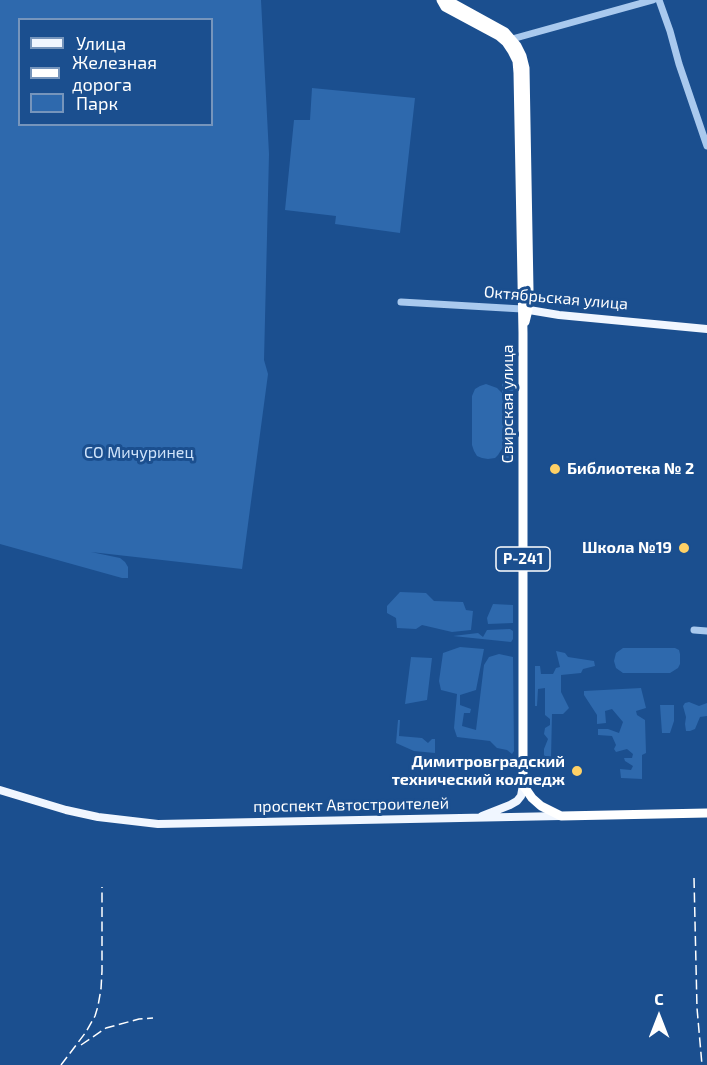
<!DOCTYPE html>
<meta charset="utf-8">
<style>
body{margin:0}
#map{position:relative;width:707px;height:1065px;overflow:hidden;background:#1b4f8f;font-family:"Exo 2",sans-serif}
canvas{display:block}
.legend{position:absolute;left:18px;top:18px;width:195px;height:108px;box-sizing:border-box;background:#1b4f8f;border:2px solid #7695bc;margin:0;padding:8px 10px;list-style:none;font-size:18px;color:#fff}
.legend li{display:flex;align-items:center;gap:12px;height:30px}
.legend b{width:30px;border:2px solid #7695bc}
.north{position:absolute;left:629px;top:987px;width:60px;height:60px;-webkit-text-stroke:4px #1b4f8f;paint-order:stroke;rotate:0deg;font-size:16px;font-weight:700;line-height:24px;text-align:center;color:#fff}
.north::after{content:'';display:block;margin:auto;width:21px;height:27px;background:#fff;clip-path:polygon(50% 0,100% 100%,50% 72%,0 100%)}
</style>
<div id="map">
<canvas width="707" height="1065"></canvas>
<ul class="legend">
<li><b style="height:8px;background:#f0f6ff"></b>Улица</li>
<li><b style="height:8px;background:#fff"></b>Железная дорога</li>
<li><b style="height:16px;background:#2e69ad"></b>Парк</li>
</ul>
<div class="north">С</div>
</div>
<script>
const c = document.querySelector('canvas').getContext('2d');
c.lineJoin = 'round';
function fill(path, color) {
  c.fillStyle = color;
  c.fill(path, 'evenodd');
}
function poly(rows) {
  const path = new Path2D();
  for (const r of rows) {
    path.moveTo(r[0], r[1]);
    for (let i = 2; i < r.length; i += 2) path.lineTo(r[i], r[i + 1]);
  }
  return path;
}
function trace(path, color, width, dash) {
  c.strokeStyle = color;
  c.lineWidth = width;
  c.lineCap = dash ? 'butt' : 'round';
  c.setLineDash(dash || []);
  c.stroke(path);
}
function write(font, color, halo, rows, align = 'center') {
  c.font = font + ' "Exo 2",sans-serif';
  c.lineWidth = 6;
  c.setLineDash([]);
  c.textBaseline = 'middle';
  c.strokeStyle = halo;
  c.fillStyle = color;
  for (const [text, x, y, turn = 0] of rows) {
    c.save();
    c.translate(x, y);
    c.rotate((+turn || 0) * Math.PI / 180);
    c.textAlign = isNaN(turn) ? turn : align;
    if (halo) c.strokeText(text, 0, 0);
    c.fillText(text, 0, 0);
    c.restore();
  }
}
fill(poly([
 [0,0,261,0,269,154,264,360,268,374,242,569,91,552,120,558,125,562,128,567,128,578,122,578,0,544],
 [20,20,212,20,212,124,20,124],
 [312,88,415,98,400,233,335,224,336,216,285,210,294,120,310,120],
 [506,375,509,375,511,378,514,390,514,436,513,459,511,462,507,462,504,458,503,447,498,455,495,458,488,459,482,458,477,456,474,451,472,445,472,396,475,389,480,386,486,384,497,388,502,393,502,378],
 [400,592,426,593,434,601,463,602,466,610,473,611,471,630,452,632,422,625,416,629,397,628,396,618,387,613,387,606],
 [493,604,513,605,513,623,488,624,487,618],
 [510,629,513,631,513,639,511,642,453,636,478,633,483,637,487,630],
 [460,647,484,649,476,690,460,695,460,705,471,709,470,713,464,713,462,726,476,730,484,665,489,657,499,654,513,657,514,751,512,754,507,750,497,748,490,741,457,737,454,728,457,694,441,690,439,681,443,653],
 [623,648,675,648,679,650,680,654,680,664,678,668,670,673,623,673,616,668,614,661,616,653],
 [556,651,565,653,568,657,594,661,595,666,583,669,581,673,561,675,561,692,569,708,563,714,552,714,551,758,548,759,544,755,544,749,548,739,544,734,545,728,550,725,550,719,545,715,545,688,538,689,537,706,535,706,535,666,540,666,541,674,553,674,556,668,560,667],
 [411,657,432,658,427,700,405,704],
 [641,688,646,708,636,711,637,715,645,720,646,753,642,755,642,779,621,778,620,769,631,770,633,766,625,761,624,758,632,758,633,754,627,749,616,752,614,749,616,745,612,736,598,735,598,729,608,729,619,733,623,722,612,709,605,711,606,723,597,724,597,715,584,695,584,691],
 [689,702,699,706,707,703,707,716,700,717,695,729,690,731,686,731,685,724,686,717,683,706,685,703],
 [660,705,674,705,674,721,670,733,662,733],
 [398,720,400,720,399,736,422,738,428,743,432,739,435,739,435,753,414,751,396,743]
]), '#2e69ad');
trace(poly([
 [659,0,670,31,679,64,707,146],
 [512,39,653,0],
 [401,302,522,309],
 [694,630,707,631]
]), '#a9c9ee', 7);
trace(poly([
 [523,309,559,315,707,329],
 [0,790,66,810,98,817,158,824,561,816],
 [482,816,510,805,517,801,521,796,523,785]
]), '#f0f6ff', 8);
trace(poly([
 [441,0,445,7,499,36,506,42,512,51,517,61,518,73,523,333,523,785,532,798,541,806,561,816,707,813],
 [447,0,505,32,517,46,522,56,525,68,529,290,528,310,525,322]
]), '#fff', 9);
trace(poly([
 [694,878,697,1008,702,1065],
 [81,1045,106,1028,139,1019,153,1018],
 [61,1065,86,1032,95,1016,98,1006,101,989,102,971,102,887]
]), '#fff', 1.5, [10, 4.5]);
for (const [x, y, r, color] of [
 [555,469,6,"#ffd166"],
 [684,548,6,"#ffd166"],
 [577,771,6,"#ffd166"]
]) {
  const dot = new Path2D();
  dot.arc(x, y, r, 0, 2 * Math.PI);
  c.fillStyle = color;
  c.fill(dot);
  trace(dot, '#1b4f8f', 2);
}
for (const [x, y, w] of [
 [523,559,54]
]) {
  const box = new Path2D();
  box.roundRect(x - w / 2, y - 12, w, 24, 4.5);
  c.fillStyle = '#1b4f8f';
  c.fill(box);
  trace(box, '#fff', 1.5);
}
write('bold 15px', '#fff', null, [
 ["Р-241",523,559]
]);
write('16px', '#fff', '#1b4f8f', [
 ["Октябрьская улица",556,298,5],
 ["Свирская улица",508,404,-90],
 ["проспект Автостроителей",351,805,-1]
]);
write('16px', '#cfe3fa', '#1b4f8f', [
 ["СО Мичуринец",139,453]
]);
write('bold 16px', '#fff', '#1b4f8f', [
 ["Библиотека № 2",567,469,"left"],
 ["Школа №19",672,548],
 ["Димитровградский",565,762],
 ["технический колледж",565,780]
], 'right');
</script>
